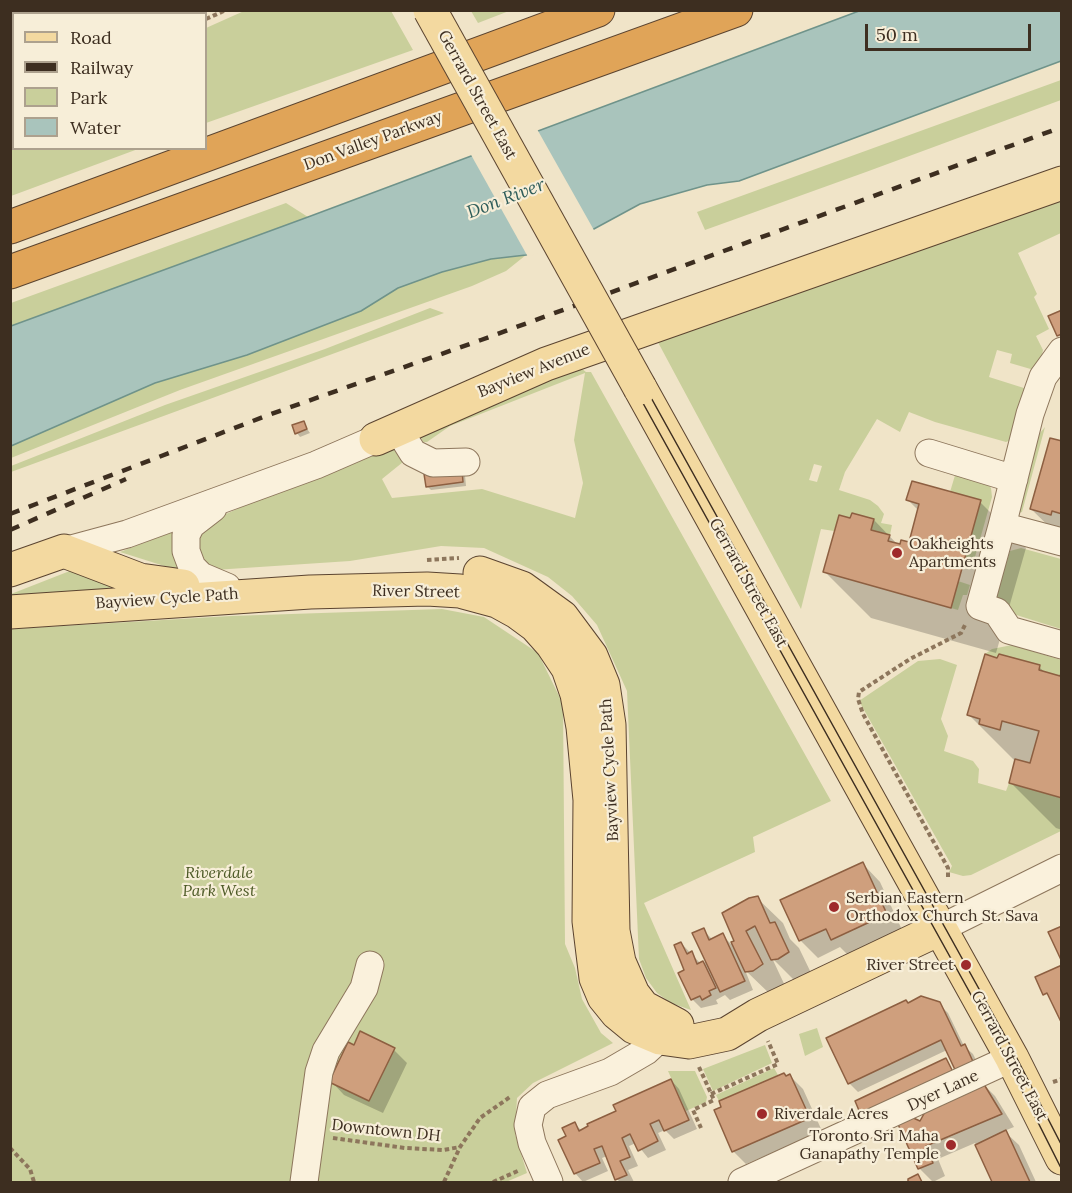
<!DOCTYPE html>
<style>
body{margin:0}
#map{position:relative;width:1072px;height:1193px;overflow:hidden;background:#f0e4c8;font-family:Lora,serif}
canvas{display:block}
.frame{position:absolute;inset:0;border:12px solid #3d2e20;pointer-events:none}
.legend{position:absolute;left:12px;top:12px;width:195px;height:138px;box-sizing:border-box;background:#f7eed8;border:2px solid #ada18e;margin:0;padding:8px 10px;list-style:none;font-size:18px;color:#3d2e20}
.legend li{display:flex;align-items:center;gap:12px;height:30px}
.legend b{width:30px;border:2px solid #ada18e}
.scale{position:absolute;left:865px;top:24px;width:166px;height:27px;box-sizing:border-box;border:3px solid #3d2e20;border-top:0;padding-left:8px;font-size:18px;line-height:21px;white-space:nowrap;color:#3d2e20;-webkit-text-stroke:4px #f7eed8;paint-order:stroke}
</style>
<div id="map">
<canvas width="1072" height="1193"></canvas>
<div class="frame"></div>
<ul class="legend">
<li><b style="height:8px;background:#f3d9a0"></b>Road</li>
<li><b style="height:8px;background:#3d2e20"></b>Railway</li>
<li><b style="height:16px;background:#c9cf9b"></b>Park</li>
<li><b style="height:16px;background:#a9c4bc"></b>Water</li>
</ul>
<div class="scale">50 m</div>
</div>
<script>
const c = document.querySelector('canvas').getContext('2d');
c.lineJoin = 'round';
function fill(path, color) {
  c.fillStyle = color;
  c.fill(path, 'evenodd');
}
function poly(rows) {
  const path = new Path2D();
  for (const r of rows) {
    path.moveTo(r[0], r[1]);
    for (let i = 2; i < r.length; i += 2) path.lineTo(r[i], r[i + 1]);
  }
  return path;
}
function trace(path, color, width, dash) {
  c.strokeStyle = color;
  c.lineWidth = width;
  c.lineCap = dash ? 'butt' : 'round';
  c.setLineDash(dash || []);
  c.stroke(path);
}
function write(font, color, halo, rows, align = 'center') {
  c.font = font + ' Lora,serif';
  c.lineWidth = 4.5;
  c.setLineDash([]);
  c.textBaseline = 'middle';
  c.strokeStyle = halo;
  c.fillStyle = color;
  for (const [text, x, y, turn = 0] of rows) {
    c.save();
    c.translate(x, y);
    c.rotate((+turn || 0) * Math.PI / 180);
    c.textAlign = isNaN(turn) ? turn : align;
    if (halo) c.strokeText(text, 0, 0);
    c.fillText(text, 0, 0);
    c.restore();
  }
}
fill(poly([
 [244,11,391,11,413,50,206,123,206,28],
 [471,11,509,11,478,23],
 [1061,80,1061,100,866,172,705,230,697,212],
 [13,112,14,148,138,149,11,196,10,113],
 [1061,191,1061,233,1018,253,1037,294,1034,297,1049,329,1036,336,1043,350,1041,359,1034,370,1010,363,1012,354,997,350,989,377,1027,389,1011,440,1006,442,935,422,909,412,900,432,877,419,845,472,839,490,870,500,878,506,884,514,881,523,892,525,890,535,871,530,874,519,852,513,850,518,839,515,834,531,821,529,801,609,653,333],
 [814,464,822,466,817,482,809,480],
 [286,203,308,217,11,326,11,303],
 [526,255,506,271,472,286,180,390,11,458,11,446,155,383,247,355,361,311,398,288,442,272,491,259],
 [430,308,444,313,11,472,11,466,165,405,325,349],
 [571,360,586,372,591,372,831,801,753,837,755,852,644,903,691,1010,671,1003,657,993,646,978,639,959,627,691,597,625,572,596,548,577,484,548,441,546,350,561,214,570,197,552,198,534,217,518,386,442,397,452,408,458,382,479,392,498,482,489,575,518,583,483,574,440,585,373,450,426,427,442,423,442,417,429],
 [1045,427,1022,512,1019,513,1035,439],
 [956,472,986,482,991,488,992,497,973,564,963,561,950,492],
 [174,531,180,568,177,570,120,552],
 [1021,548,1061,559,1061,629,1010,613,995,599,1010,551],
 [80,567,143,589,11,605,11,594],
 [958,581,970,585,967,595,963,595,958,610,951,608],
 [442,609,484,617,538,653,563,704,565,944,575,968,582,999,601,1033,613,1043,533,1083,517,1098,515,1134,527,1173,506,1182,11,1182,11,629,231,616],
 [1012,645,1061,660,1060,676,1039,670,1040,665,999,654,997,658,985,654,992,649],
 [940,659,957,665,941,719,948,736,944,751,973,761,979,769,978,783,1006,791,1009,783,1061,798,1061,831,971,875,963,876,949,872,952,866,859,701,918,661],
 [817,1028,823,1047,805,1056,799,1034],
 [765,1045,772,1063,713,1091,703,1069],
 [774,1068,778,1075,719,1101,716,1095],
 [668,1071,695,1071,707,1097,706,1102,686,1111]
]), '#c9cf9b');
const water = poly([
 [859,11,1061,11,1061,61,739,181,707,185,640,204,592,230,526,255,491,259,442,272,398,288,361,311,247,355,155,383,11,446,11,326,308,217,859,11]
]);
fill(water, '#a9c4bc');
trace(water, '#6f938a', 1.5);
fill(poly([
 [537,129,595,232,528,257,470,153]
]), '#f0e4c8');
fill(poly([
 [10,10,107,10,109,14,14,14,14,87,10,88],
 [303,423,310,433,300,437,297,433],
 [1062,443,1062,539,1031,509],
 [465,475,466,486,431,490,427,486,426,476],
 [908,500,980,502,1026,548,996,653,871,618,825,572,851,520,874,520,898,545,910,544,919,511],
 [1039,667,1047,674,1061,678,1062,674,1062,830,1056,828,1010,782,1016,762,969,715],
 [863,864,880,882,903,932,850,957,840,947,818,958,800,940],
 [757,898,783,923,790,939,799,948,813,977,798,984,772,958,787,990,772,996,745,970,753,990,730,1000,725,995,716,1000,718,1004,701,1008,692,999,681,943,701,964,706,962,703,930,713,940,722,935,731,944,736,941],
 [908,1004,939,1004,948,1013,964,1046,973,1054,983,1074,947,1050,858,1092,850,1084,828,1039],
 [354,1046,394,1050,407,1063,383,1113,344,1095,331,1081],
 [790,1076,803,1089,822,1131,746,1164,733,1151],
 [671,1080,679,1089,697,1129,674,1139,665,1130,658,1133,666,1150,648,1158,636,1143,629,1146,638,1166,628,1170,634,1182,620,1182,617,1179,607,1156,602,1158,608,1171,583,1182,575,1173,568,1137,575,1124,582,1131],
 [982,1083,995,1096,1014,1127,1004,1131,1019,1145,1036,1182,994,1182,975,1143,938,1159,945,1176,933,1182,920,1169,899,1123,920,1123]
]), '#0003');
const building = poly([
 [10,10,95,10,96,12,14,14,14,50,10,52,10,10],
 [1062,310,1062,334,1057,336,1048,316,1062,310],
 [304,421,307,429,295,434,292,425,304,421],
 [1050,438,1062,441,1062,514,1052,511,1051,515,1030,509,1050,438],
 [462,470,463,482,426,487,424,474,462,470],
 [912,481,981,500,951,608,823,572,839,515,850,518,852,513,874,519,871,530,890,535,888,541,900,544,901,540,909,542,919,504,906,500,912,481],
 [985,654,997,658,999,654,1040,665,1039,670,1060,676,1062,671,1062,798,1009,783,1015,759,1030,763,1039,731,1002,721,1000,730,979,724,980,719,967,715,985,654],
 [863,862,887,914,831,940,826,929,799,941,780,900,863,862],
 [758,896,770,923,775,922,789,952,778,959,771,960,755,926,746,931,763,964,753,971,745,972,731,942,734,941,722,913,749,898,758,896],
 [1062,926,1062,962,1048,932,1062,926],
 [704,928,709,940,723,933,745,981,720,992,692,933,704,928],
 [681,942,687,954,692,951,697,964,703,961,716,988,709,991,711,995,702,1000,700,996,691,1000,678,973,684,970,674,945,681,942],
 [1062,965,1062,1024,1047,993,1043,995,1035,977,1062,965],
 [921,996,940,1002,961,1046,965,1044,975,1066,957,1074,941,1040,848,1084,826,1038,906,1000,908,1003,921,996],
 [360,1031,395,1048,369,1101,329,1082,348,1042,354,1045,360,1031],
 [946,1058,955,1076,863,1120,855,1101,946,1058],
 [784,1073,786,1076,790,1074,810,1118,732,1152,714,1110,721,1107,719,1101,784,1073],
 [671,1079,689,1120,664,1131,659,1120,650,1124,658,1141,638,1151,630,1134,622,1138,630,1157,620,1161,627,1175,615,1180,602,1146,594,1149,600,1163,574,1174,558,1140,566,1136,562,1128,575,1122,579,1131,588,1126,587,1124,616,1111,613,1105,671,1079],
 [982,1081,1002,1114,926,1146,933,1163,918,1169,897,1122,909,1116,920,1121,926,1110,982,1081],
 [1006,1130,1030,1182,992,1182,975,1145,1006,1130],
 [918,1174,922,1182,908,1182,908,1179,918,1174]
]);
fill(building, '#cf9f7d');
trace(building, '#8d5f41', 1.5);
const minor = poly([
 [157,14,164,10],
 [398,429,413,453,433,463,466,462],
 [929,453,1014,479],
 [213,508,191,525,186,535,186,551,192,567,201,576,227,587],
 [1002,526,1030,414,1043,377,1062,351],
 [1062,542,1002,526,980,606,997,612,1009,630,1062,645],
 [64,551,127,534,316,465,376,439],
 [939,929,1062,868],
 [304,1182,319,1072,326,1051,364,988,370,965],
 [549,1182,532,1143,528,1125,532,1107,547,1095,610,1072,646,1051,660,1038],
 [742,1182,1012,1058]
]);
const major = poly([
 [640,388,1012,1058,1062,1158],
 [376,439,546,364,1062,183],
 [10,570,64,551,140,580,183,586],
 [480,573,522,588,562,617,591,656,603,685,609,725,613,931,619,962,633,994,643,1007,677,1025],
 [10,612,310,592,427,589,460,591,497,601,517,612,536,626,552,644,568,668,577,694,583,727,590,800,589,921,596,978,604,997,617,1013,634,1027,660,1038,689,1042,727,1034,758,1015,939,929]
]);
const highway = poly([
 [10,227,598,10],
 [10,272,736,10]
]);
trace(minor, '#8d765c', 29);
trace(major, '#5b4430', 35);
trace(highway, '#5b4430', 35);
trace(poly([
 [206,19,226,10],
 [10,104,14,102],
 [427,560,459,558],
 [948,877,948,868,863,714,858,699,859,692,910,659,961,633,966,623],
 [699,1067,714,1100,693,1110,701,1128],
 [1053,1082,1062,1079],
 [711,1094,778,1064,768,1041],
 [333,1138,405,1148,443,1150,460,1147],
 [10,1148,30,1169,34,1182],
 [444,1182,460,1147,480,1118,510,1097],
 [493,1182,520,1170]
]), '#8d765c', 4, [4.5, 3]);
trace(minor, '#faf1dc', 27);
trace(major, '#f3d9a0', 33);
trace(highway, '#e0a458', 33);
trace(poly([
 [425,10,1000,1047,1062,1170],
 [436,10,1009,1043,1062,1146]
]), '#3d2e20', 1.5);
trace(poly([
 [10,514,271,414,481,340,1062,127],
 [10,530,126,479]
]), '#3d2e20', 4.5, [10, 10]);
const majorBridge = poly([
 [430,10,640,388]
]);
trace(majorBridge, '#5b4430', 35, []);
trace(majorBridge, '#f3d9a0', 33);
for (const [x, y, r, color] of [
 [897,553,6,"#9e2a2b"],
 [834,907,6,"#9e2a2b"],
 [966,965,6,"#9e2a2b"],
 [762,1114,6,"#9e2a2b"],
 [951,1145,6,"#9e2a2b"]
]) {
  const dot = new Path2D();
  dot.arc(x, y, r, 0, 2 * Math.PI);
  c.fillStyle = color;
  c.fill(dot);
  trace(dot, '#f7eed8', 2);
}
write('16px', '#3d2e20', '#f7eed8', [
 ["Gerrard Street East",477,95,61],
 ["Don Valley Parkway",373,141,-20],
 ["Bayview Avenue",534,371,-22],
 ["Gerrard Street East",748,583,61],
 ["River Street",416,592,1],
 ["Bayview Cycle Path",167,599,-4],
 ["Bayview Cycle Path",610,770,-93],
 ["Gerrard Street East",1009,1056,62],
 ["Dyer Lane",943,1091,-25],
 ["Downtown DH",386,1131,6]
]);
write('16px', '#3d2e20', '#f7eed8', [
 ["Oakheights",909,544],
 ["Apartments",909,562],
 ["Serbian Eastern",846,898],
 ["Orthodox Church St. Sava",846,916],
 ["River Street",954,965,"right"],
 ["Riverdale Acres",774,1114],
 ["Toronto Sri Maha",939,1136,"right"],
 ["Ganapathy Temple",939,1154,"right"]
], 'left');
write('italic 16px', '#4d5a26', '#f7eed8', [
 ["Riverdale",219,873],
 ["Park West",219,891]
]);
write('italic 18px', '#2f5d5a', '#f7eed8', [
 ["Don River",506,199,-21]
]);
</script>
